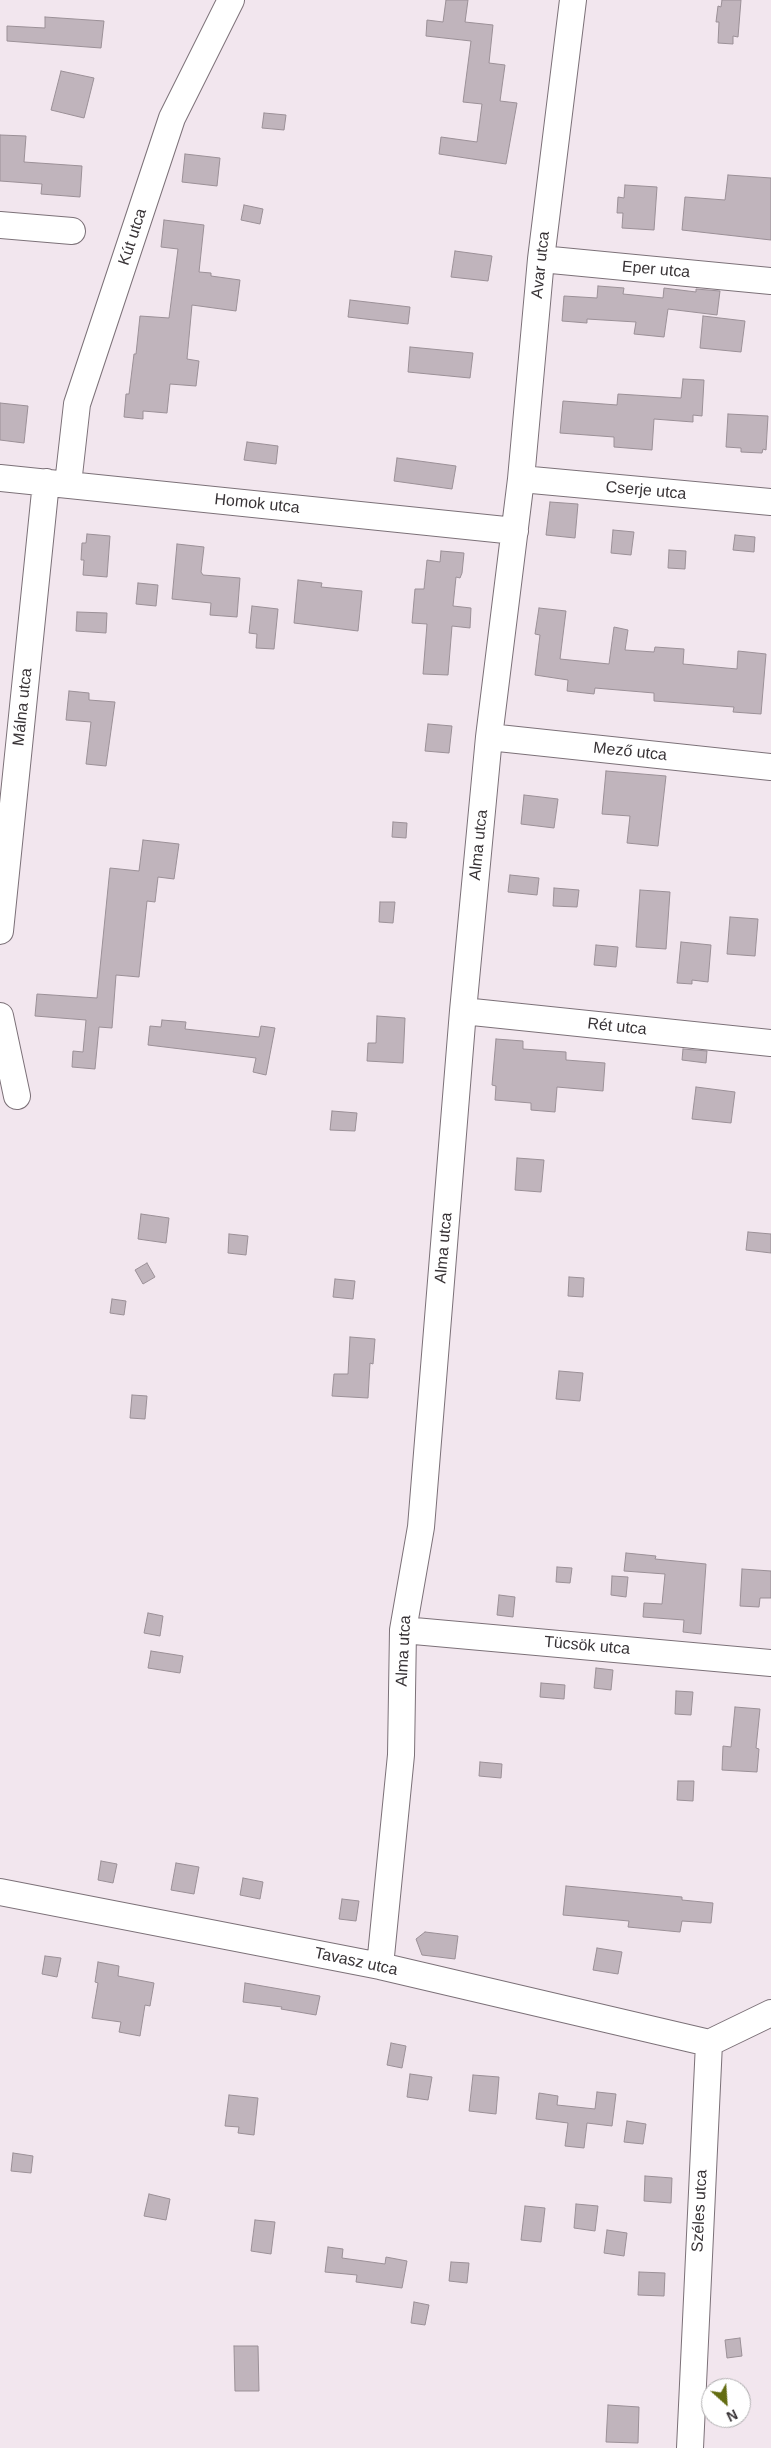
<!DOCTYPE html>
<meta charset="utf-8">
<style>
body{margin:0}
#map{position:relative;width:771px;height:2448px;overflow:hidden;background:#f2e6ee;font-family:Arial,sans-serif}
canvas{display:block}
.north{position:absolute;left:701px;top:2378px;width:50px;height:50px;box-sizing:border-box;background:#fff;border:1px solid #afadaf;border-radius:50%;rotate:154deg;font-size:14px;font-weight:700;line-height:20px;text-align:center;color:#383336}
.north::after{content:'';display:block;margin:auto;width:18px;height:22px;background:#636c11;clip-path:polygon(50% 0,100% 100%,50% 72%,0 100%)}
</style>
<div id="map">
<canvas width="771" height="2448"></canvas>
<div class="north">N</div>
</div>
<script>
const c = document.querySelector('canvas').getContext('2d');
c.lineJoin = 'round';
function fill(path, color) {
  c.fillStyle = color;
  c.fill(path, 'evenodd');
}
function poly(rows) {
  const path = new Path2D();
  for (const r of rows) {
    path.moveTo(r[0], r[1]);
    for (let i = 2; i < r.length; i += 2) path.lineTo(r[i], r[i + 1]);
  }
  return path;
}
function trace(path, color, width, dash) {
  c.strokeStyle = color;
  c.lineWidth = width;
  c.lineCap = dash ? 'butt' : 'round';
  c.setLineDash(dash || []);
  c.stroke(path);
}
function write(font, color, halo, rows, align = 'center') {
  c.font = font + ' Arial,sans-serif';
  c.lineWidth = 4.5;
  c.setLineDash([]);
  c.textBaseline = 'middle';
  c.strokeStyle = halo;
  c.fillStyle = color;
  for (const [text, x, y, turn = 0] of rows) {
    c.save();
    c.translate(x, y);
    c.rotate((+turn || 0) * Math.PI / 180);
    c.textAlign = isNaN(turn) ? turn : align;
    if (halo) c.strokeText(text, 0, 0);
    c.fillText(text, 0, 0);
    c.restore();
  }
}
const building = poly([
 [446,0,468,0,465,22,493,25,489,63,505,65,500,101,517,103,506,164,439,154,441,137,477,142,482,104,463,102,471,41,426,36,427,20,443,22,446,0],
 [722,0,741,0,738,37,733,36,733,44,718,43,719,22,716,22,718,6,721,7,722,0],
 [45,17,104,21,101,48,7,41,7,26,45,28,45,17],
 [61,71,94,78,84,118,51,110,61,71],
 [264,113,286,115,284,130,262,128,264,113],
 [0,135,26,136,24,162,82,166,80,197,41,194,42,184,0,181,0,135],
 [185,154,220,158,217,186,182,182,185,154],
 [728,175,771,178,771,240,682,230,685,197,725,200,728,175],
 [625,185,657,187,654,230,622,228,623,213,617,213,618,197,624,198,625,185],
 [244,205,263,209,260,224,241,220,244,205],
 [164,220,204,225,199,272,211,273,211,276,240,280,236,311,192,305,187,359,199,361,196,386,170,384,167,413,143,411,143,419,124,417,126,394,129,394,134,354,136,354,140,316,169,318,178,249,161,247,164,220],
 [455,251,492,256,488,281,451,277,455,251],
 [598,286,624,288,623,294,663,298,664,288,696,292,696,289,720,291,717,315,668,309,664,337,634,334,636,322,587,319,587,323,562,321,564,296,597,298,598,286],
 [350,300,410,307,408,324,348,317,350,300],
 [703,316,745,321,741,352,700,348,703,316],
 [410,347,473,353,470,378,408,372,410,347],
 [683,379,704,380,702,416,693,415,693,422,654,419,652,450,614,447,614,437,560,433,563,401,617,405,618,394,681,398,683,379],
 [0,403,28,406,24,443,0,440,0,403],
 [728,414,768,416,766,450,763,449,762,453,741,452,741,448,726,447,728,414],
 [247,442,278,446,276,464,244,460,247,442],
 [397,458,456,466,452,489,394,481,397,458],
 [550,502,578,504,575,538,546,535,550,502],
 [613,530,634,532,631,555,611,553,613,530],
 [87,534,110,536,107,577,83,575,84,560,81,560,82,543,86,543,87,534],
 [735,535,755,537,754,552,733,550,735,535],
 [177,544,204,547,201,572,203,575,240,578,237,617,210,615,211,603,172,599,177,544],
 [669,550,686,551,685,569,668,568,669,550],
 [441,551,464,553,462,573,460,578,456,577,453,606,471,608,470,628,452,626,448,675,423,674,427,624,412,623,415,589,424,589,427,560,440,562,441,551],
 [298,580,322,583,321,587,362,591,358,631,294,623,298,580],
 [138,583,158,585,156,606,136,604,138,583],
 [252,606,278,609,274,649,256,648,257,634,249,633,252,606],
 [539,608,566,611,560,659,609,664,614,627,628,630,625,650,654,652,655,647,684,649,683,664,737,669,738,651,766,654,761,714,733,712,734,707,654,701,654,693,595,688,594,694,567,691,568,680,535,675,540,635,535,634,539,608],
 [77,612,107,613,106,633,76,631,77,612],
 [69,691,89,693,89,700,115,702,106,766,86,764,91,722,66,720,69,691],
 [428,724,452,726,449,753,425,751,428,724],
 [606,771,666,776,658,846,627,843,630,816,602,814,606,771],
 [524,795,558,799,554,828,521,824,524,795],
 [393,822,407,823,406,838,392,837,393,822],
 [143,840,179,844,174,879,158,877,155,902,147,901,139,977,116,975,112,1028,99,1027,95,1069,72,1067,73,1051,83,1052,86,1020,35,1016,37,994,97,998,110,868,139,871,143,840],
 [510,875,539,878,537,895,508,892,510,875],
 [554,888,579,890,577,907,553,906,554,888],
 [640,890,670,892,666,949,636,947,640,890],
 [380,902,395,902,393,923,379,922,380,902],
 [730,917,758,919,755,956,727,954,730,917],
 [681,942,711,945,708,982,692,980,692,984,677,983,681,942],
 [596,945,618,947,616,967,594,965,596,945],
 [377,1016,405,1018,403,1063,367,1061,368,1043,376,1043,377,1016],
 [162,1020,186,1022,185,1029,259,1037,261,1026,275,1028,266,1075,253,1072,256,1058,148,1045,150,1026,161,1027,162,1020],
 [496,1039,523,1041,523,1049,566,1052,566,1060,605,1063,603,1091,557,1087,555,1112,531,1110,531,1103,495,1100,496,1086,492,1085,496,1039],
 [683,1049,707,1051,706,1063,682,1060,683,1049],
 [696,1087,735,1092,731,1123,692,1119,696,1087],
 [332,1111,357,1113,355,1131,330,1130,332,1111],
 [517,1158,544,1160,541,1192,515,1190,517,1158],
 [141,1214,169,1218,166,1243,138,1239,141,1214],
 [748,1232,771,1234,771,1253,746,1250,748,1232],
 [229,1234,248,1236,246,1255,228,1253,229,1234],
 [147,1263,155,1277,143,1284,135,1270,147,1263],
 [569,1277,584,1278,583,1297,568,1296,569,1277],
 [335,1279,355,1281,353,1299,333,1297,335,1279],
 [112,1299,126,1301,124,1315,110,1313,112,1299],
 [350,1337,375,1339,373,1364,370,1363,368,1398,332,1396,334,1374,348,1374,350,1337],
 [559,1371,583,1373,580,1401,556,1399,559,1371],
 [132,1395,147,1396,145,1419,130,1418,132,1395],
 [626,1553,656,1556,655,1559,706,1564,701,1634,683,1632,684,1620,643,1617,644,1603,662,1604,665,1574,624,1571,626,1553],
 [557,1567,572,1568,570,1583,556,1582,557,1567],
 [742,1569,771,1571,771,1598,760,1598,759,1607,740,1606,742,1569],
 [612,1576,628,1577,626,1597,611,1595,612,1576],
 [499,1595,515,1597,513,1617,497,1615,499,1595],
 [148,1613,163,1616,160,1636,144,1633,148,1613],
 [151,1651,183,1656,180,1673,148,1668,151,1651],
 [596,1668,613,1670,611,1690,594,1688,596,1668],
 [541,1683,565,1685,564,1699,540,1697,541,1683],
 [676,1691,693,1692,691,1715,675,1714,676,1691],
 [735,1707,760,1709,756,1748,759,1749,757,1772,722,1770,723,1746,731,1747,735,1707],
 [480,1762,502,1764,501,1778,479,1776,480,1762],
 [678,1781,694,1781,693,1801,677,1800,678,1781],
 [101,1861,117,1864,113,1883,98,1880,101,1861],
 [176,1863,199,1867,194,1894,171,1890,176,1863],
 [243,1878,263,1882,260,1899,240,1895,243,1878],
 [566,1886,682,1897,682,1900,713,1903,711,1923,682,1921,680,1932,628,1927,629,1921,563,1915,566,1886],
 [342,1899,359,1901,356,1921,339,1919,342,1899],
 [425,1932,458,1936,455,1959,422,1955,416,1939,425,1932],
 [597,1948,622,1952,618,1974,593,1970,597,1948],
 [45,1956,61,1958,57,1977,42,1974,45,1956],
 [98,1962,119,1966,118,1976,154,1983,150,2006,145,2005,140,2036,119,2032,121,2022,92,2018,98,1983,95,1982,98,1962],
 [245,1983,320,1996,316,2015,281,2009,282,2007,243,2002,245,1983],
 [391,2043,406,2046,402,2068,387,2065,391,2043],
 [410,2074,432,2077,428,2100,407,2097,410,2074],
 [473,2075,499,2077,496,2114,469,2111,473,2075],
 [597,2092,616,2094,612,2126,587,2123,584,2148,565,2146,568,2123,536,2119,539,2093,558,2096,557,2105,595,2109,597,2092],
 [229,2095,258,2098,254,2135,238,2133,239,2127,225,2126,229,2095],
 [627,2121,646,2124,643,2144,624,2142,627,2121],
 [13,2153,33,2156,31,2173,11,2171,13,2153],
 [645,2176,672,2178,671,2203,644,2201,645,2176],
 [149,2194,170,2199,166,2220,144,2216,149,2194],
 [576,2204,598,2206,595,2231,574,2228,576,2204],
 [525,2206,545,2208,541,2242,521,2240,525,2206],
 [255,2220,275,2222,271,2254,251,2251,255,2220],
 [607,2230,627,2233,624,2256,604,2253,607,2230],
 [328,2247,343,2249,342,2258,385,2264,386,2257,407,2261,402,2288,356,2282,357,2275,325,2272,328,2247],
 [451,2262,469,2263,467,2283,449,2281,451,2262],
 [639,2272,665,2273,664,2296,638,2295,639,2272],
 [414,2302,429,2305,425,2325,411,2323,414,2302],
 [740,2338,742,2356,727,2358,725,2340,740,2338],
 [234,2346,258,2346,259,2391,235,2391,234,2346],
 [608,2405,639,2407,638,2443,606,2442,608,2405]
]);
fill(building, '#c0b4bc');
trace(building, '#9b9097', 1);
const minor = poly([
 [0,225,72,231],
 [541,259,771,281],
 [0,478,515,531],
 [521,479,771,502],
 [68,484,77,404,172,118,231,0],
 [489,737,771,767],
 [0,931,46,482],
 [463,1011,771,1043],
 [0,1016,17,1096],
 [403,1630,771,1663],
 [0,1892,380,1966,709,2043],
 [380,1966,401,1755,403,1630,421,1527,463,1011,489,737,521,479,541,259,573,0],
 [709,2043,771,2013],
 [690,2448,709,2043]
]);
trace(minor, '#7c7178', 28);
trace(minor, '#fff', 26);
write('16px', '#383336', '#fff', [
 ["Kút utca",133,237,-72],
 ["Avar utca",541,265,-84],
 ["Eper utca",656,270,5],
 ["Cserje utca",646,491,5],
 ["Homok utca",257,504,6],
 ["Málna utca",23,707,-84],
 ["Mező utca",630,752,6],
 ["Alma utca",479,845,-84],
 ["Rét utca",617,1027,6],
 ["Alma utca",444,1248,-85],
 ["Tücsök utca",587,1646,5],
 ["Alma utca",404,1651,-87],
 ["Tavasz utca",356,1962,12],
 ["Széles utca",700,2211,-87]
]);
</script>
